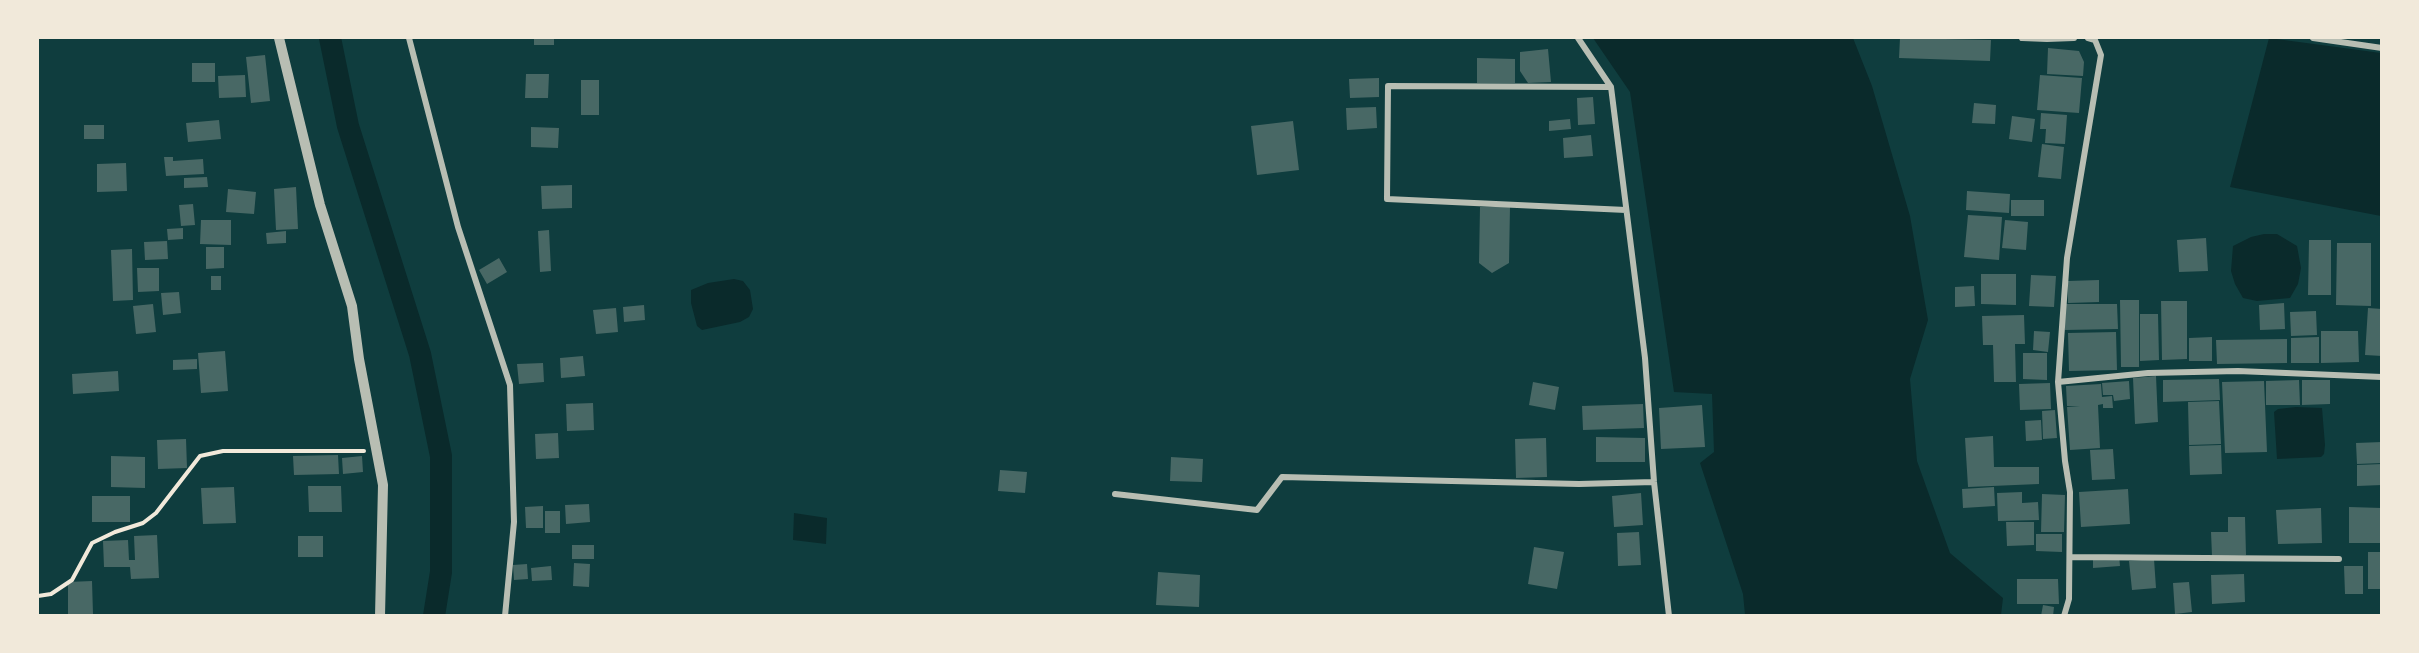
<!DOCTYPE html>
<style>
body{margin:0}
#map{position:relative;width:2419px;height:653px;overflow:hidden;background:#0f3d3e;font-family:"Open Sans",sans-serif}
canvas{display:block}
.frame{position:absolute;inset:0;border:39px solid #f1e9da;pointer-events:none}
</style>
<div id="map">
<canvas width="2419" height="653"></canvas>
<div class="frame"></div>
</div>
<script>
const c = document.querySelector('canvas').getContext('2d');
c.lineJoin = 'round';
function fill(path, color) {
  c.fillStyle = color;
  c.fill(path, 'evenodd');
}
function poly(rows) {
  const path = new Path2D();
  for (const r of rows) {
    path.moveTo(r[0], r[1]);
    for (let i = 2; i < r.length; i += 2) path.lineTo(r[i], r[i + 1]);
  }
  return path;
}
function trace(path, color, width, dash) {
  c.strokeStyle = color;
  c.lineWidth = width;
  c.lineCap = dash ? 'butt' : 'round';
  c.setLineDash(dash || []);
  c.stroke(path);
}
fill(poly([
 [1593,38,1853,38,1872,86,1910,216,1928,320,1910,379,1917,461,1950,553,2003,598,2001,615,1745,615,1743,594,1700,463,1714,452,1712,394,1674,392,1630,92],
 [2269,38,2381,53,2381,216,2230,187],
 [2264,234,2277,234,2297,246,2301,268,2298,284,2290,298,2257,301,2243,298,2235,284,2231,271,2233,246,2251,237],
 [734,279,743,281,750,290,753,309,749,317,740,322,702,330,697,326,691,303,691,290,708,283],
 [2296,407,2322,408,2325,445,2324,454,2321,457,2277,459,2274,412,2278,409],
 [794,513,827,518,826,544,793,540]
]), '#0a2a2b');
trace(poly([
 [330,38,348,126,420,354,441,456,441,572,434,616]
]), '#0a2a2b', 22);
fill(poly([
 [534,38,554,38,554,45,534,45],
 [1900,38,1991,40,1990,61,1899,58],
 [2048,48,2079,51,2084,62,2083,76,2047,74],
 [1548,49,1551,82,1528,83,1520,71,1520,52],
 [265,55,270,101,251,103,246,57],
 [1477,58,1515,59,1515,83,1477,83],
 [192,63,215,63,215,82,192,82],
 [526,74,549,74,548,98,525,98],
 [245,75,246,97,219,98,218,76],
 [2040,75,2082,78,2079,113,2037,110],
 [1379,78,1379,97,1350,98,1349,79],
 [581,80,599,80,599,115,581,115],
 [1593,97,1595,124,1578,125,1577,98],
 [1974,103,1996,105,1995,124,1972,123],
 [1376,107,1377,128,1347,130,1346,108],
 [2041,113,2067,115,2065,144,2045,143,2046,129,2040,129],
 [2012,116,2035,119,2032,142,2009,139],
 [1570,119,1571,129,1549,131,1549,121],
 [219,120,221,139,188,142,186,123],
 [1293,121,1299,170,1257,175,1251,126],
 [84,125,104,125,104,139,84,139],
 [531,127,559,128,558,148,531,147],
 [1591,135,1593,156,1564,158,1563,138],
 [2042,144,2064,147,2061,179,2038,177],
 [164,157,173,157,173,161,203,159,204,174,166,176],
 [126,163,127,191,97,192,97,164],
 [207,177,208,187,184,188,184,178],
 [572,185,572,208,542,209,541,186],
 [296,187,298,229,276,230,274,189],
 [228,189,256,192,254,214,226,212],
 [1967,191,2010,194,2009,213,1966,210],
 [2011,200,2044,200,2044,216,2011,216],
 [193,204,195,225,181,226,179,205],
 [1480,207,1510,207,1509,263,1492,273,1479,263],
 [1968,215,2002,217,1999,260,1964,257],
 [201,220,231,220,231,245,200,244],
 [2005,220,2028,222,2026,250,2002,248],
 [183,228,183,239,168,240,167,229],
 [549,230,551,271,540,272,538,231],
 [286,231,286,243,267,244,266,233],
 [2206,238,2208,271,2179,272,2177,240],
 [2309,240,2331,240,2331,295,2308,295],
 [167,241,168,259,145,260,144,242],
 [2337,243,2371,243,2371,306,2336,305],
 [206,247,224,247,224,268,206,269],
 [132,249,133,300,113,301,111,250],
 [499,258,507,272,487,284,479,270],
 [137,268,159,268,159,291,138,292],
 [1981,274,2016,274,2016,305,1981,304],
 [2031,275,2056,276,2054,307,2029,306],
 [211,276,221,276,221,290,211,290],
 [2099,280,2099,302,2068,303,2068,281],
 [1974,286,1975,306,1955,307,1955,287],
 [179,292,181,313,163,315,161,293],
 [2120,300,2139,300,2139,367,2121,367],
 [2161,301,2187,301,2187,359,2162,360],
 [2284,303,2285,329,2260,330,2259,305],
 [153,304,156,332,136,334,133,306],
 [2065,304,2117,304,2118,329,2065,330],
 [644,305,645,320,624,322,623,307],
 [616,308,618,332,596,334,593,310],
 [2368,308,2382,309,2382,356,2365,355],
 [2316,311,2317,335,2291,336,2290,312],
 [2140,314,2158,314,2159,360,2140,361],
 [2024,315,2025,344,2015,344,2016,382,1994,382,1993,345,1983,345,1982,316],
 [2034,331,2050,332,2048,352,2033,350],
 [2321,331,2358,331,2359,362,2321,363],
 [2116,332,2117,370,2069,371,2068,333],
 [2212,337,2212,361,2189,361,2189,338],
 [2319,337,2319,363,2291,363,2291,338],
 [2287,339,2287,363,2217,364,2216,340],
 [225,351,228,391,201,393,198,353],
 [2023,353,2047,353,2047,380,2023,379],
 [583,356,585,376,561,378,560,358],
 [197,359,197,369,173,370,173,360],
 [543,363,544,382,519,384,517,364],
 [118,371,119,391,73,394,72,374],
 [2156,376,2158,422,2135,424,2133,378],
 [2219,379,2220,400,2163,402,2163,380],
 [2299,380,2300,405,2266,405,2266,381],
 [2302,380,2330,380,2330,404,2302,405],
 [2129,381,2130,399,2114,401,2113,395,2103,395,2102,383],
 [2264,381,2267,452,2225,453,2222,382],
 [1533,382,1559,387,1555,410,1529,405],
 [2050,383,2051,409,2020,410,2019,384],
 [2101,384,2102,397,2112,396,2113,408,2103,408,2103,404,2098,405,2100,448,2070,450,2067,407,2080,406,2067,406,2066,386],
 [2219,401,2221,444,2189,445,2188,402],
 [593,403,594,430,567,431,566,404],
 [1643,404,1644,428,1583,430,1582,406],
 [1702,405,1705,447,1661,449,1659,408],
 [2055,410,2057,438,2043,439,2042,411],
 [2041,420,2042,440,2026,441,2025,421],
 [558,433,559,458,536,459,535,434],
 [1993,436,1994,467,2039,467,2039,484,1968,487,1965,438],
 [1596,437,1645,438,1645,462,1596,462],
 [1546,438,1547,477,1516,478,1515,439],
 [186,439,187,468,158,469,157,440],
 [2382,442,2382,463,2357,464,2356,443],
 [2221,445,2222,474,2190,475,2189,446],
 [2113,449,2115,479,2092,480,2090,450],
 [338,455,339,474,294,475,293,456],
 [111,456,145,457,145,488,111,487],
 [362,456,363,472,343,474,342,458],
 [1171,457,1203,459,1202,482,1170,481],
 [2382,464,2382,485,2357,486,2357,465],
 [1000,470,1027,472,1025,493,998,491],
 [308,486,341,486,342,512,309,512],
 [234,487,236,523,203,524,201,488],
 [1994,487,1995,506,1963,508,1962,489],
 [2128,489,2130,524,2081,527,2079,492],
 [2022,492,2022,503,2038,502,2039,520,1998,521,1997,493],
 [1641,493,1643,525,1614,527,1612,496],
 [2042,494,2065,495,2064,532,2041,532],
 [92,496,130,496,130,522,92,522],
 [589,504,590,522,566,524,565,505],
 [543,506,543,528,526,528,525,507],
 [2349,507,2382,508,2382,543,2349,543],
 [2321,508,2322,543,2278,544,2276,510],
 [545,511,560,511,560,533,545,533],
 [2228,517,2245,517,2246,555,2212,556,2211,532,2228,532],
 [2006,522,2034,522,2034,545,2007,546],
 [1639,532,1641,565,1618,566,1617,533],
 [2036,534,2062,534,2062,552,2036,551],
 [157,535,159,578,131,579,130,567,104,567,103,541,128,540,129,560,135,560,134,536],
 [298,536,323,536,323,557,298,557],
 [572,545,594,545,594,559,572,559],
 [1534,547,1564,552,1557,589,1528,584],
 [2368,552,2382,552,2382,589,2368,589],
 [2119,555,2120,566,2093,568,2093,557],
 [2154,559,2156,588,2132,590,2129,561],
 [574,563,590,564,589,587,573,586],
 [527,564,528,579,514,580,513,565],
 [551,566,552,580,532,581,531,568],
 [2344,566,2363,566,2363,594,2345,594],
 [1158,572,1200,575,1199,607,1156,605],
 [2244,574,2245,602,2212,604,2211,575],
 [2017,579,2058,579,2059,604,2017,604],
 [92,581,93,614,68,614,68,582],
 [2189,582,2192,612,2175,614,2173,583],
 [2043,605,2054,607,2053,616,2041,616]
]), '#486865');
trace(poly([
 [38,596,51,594,72,580,92,543,115,532,143,523,156,513,200,456,223,451,364,451]
]), '#f1e9da', 4);
trace(poly([
 [409,38,458,227,510,385,514,522,505,616],
 [1578,38,1611,87,1645,358,1654,482,1669,616],
 [2022,38,2047,39,2074,38],
 [2313,38,2382,48],
 [1611,87,1388,86,1387,199,1626,210],
 [2058,382,2148,373,2238,371,2382,377],
 [1115,494,1257,510,1282,477,1579,484,1654,482],
 [2071,557,2339,559],
 [2064,616,2069,599,2070,492,2065,461,2058,382,2067,258,2101,55,2095,40,2088,38]
]), '#b8beb3', 6);
trace(poly([
 [279,38,320,205,352,306,359,359,383,485,380,616]
]), '#b8beb3', 10);
</script>
